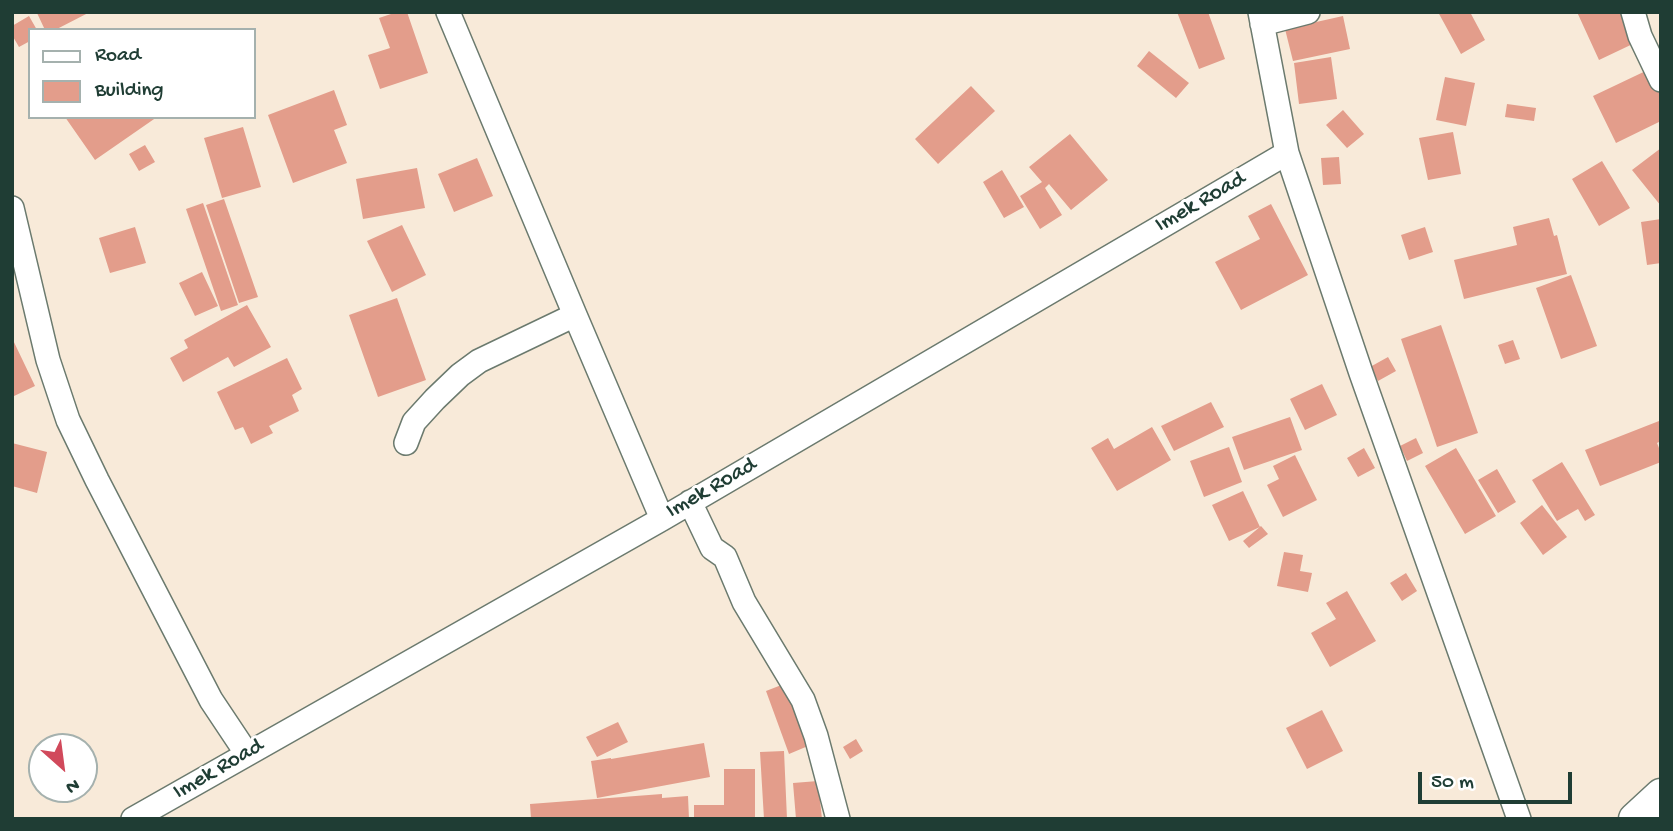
<!DOCTYPE html>
<style>
body{margin:0}
#map{position:relative;width:1673px;height:831px;overflow:hidden;background:#f8ead9;font-family:"Gochi Hand",sans-serif}
canvas{display:block}
.frame{position:absolute;inset:0;border:14px solid #1f3d34;pointer-events:none}
.legend{position:absolute;left:28px;top:28px;width:228px;height:91px;box-sizing:border-box;background:#fff;border:2px solid #a5b1ae;margin:0;padding:9px 12px;list-style:none;font-size:21px;color:#1f3d34}
.legend li{display:flex;align-items:center;gap:14px;height:35px}
.legend b{width:35px;border:2px solid #a5b1ae}
.north{position:absolute;left:28px;top:733px;width:70px;height:70px;box-sizing:border-box;background:#fff;border:2px solid #a5b1ae;border-radius:50%;rotate:152deg;font-size:19px;font-weight:700;line-height:28px;text-align:center;color:#1f3d34}
.north::after{content:'';display:block;margin:auto;width:24px;height:32px;background:#d1495b;clip-path:polygon(50% 0,100% 100%,50% 72%,0 100%)}
.scale{position:absolute;left:1418px;top:772px;width:154px;height:32px;box-sizing:border-box;border:4px solid #1f3d34;border-top:0;padding-left:9px;font-size:21px;line-height:24px;white-space:nowrap;color:#1f3d34;-webkit-text-stroke:5px #fff;paint-order:stroke}
</style>
<div id="map">
<canvas width="1673" height="831"></canvas>
<div class="frame"></div>
<ul class="legend">
<li><b style="height:9px;background:#fff"></b>Road</li>
<li><b style="height:19px;background:#e39d8b"></b>Building</li>
</ul>
<div class="north">N</div>
<div class="scale">50 m</div>
</div>
<script>
const c = document.querySelector('canvas').getContext('2d');
c.lineJoin = 'round';
function fill(path, color) {
  c.fillStyle = color;
  c.fill(path, 'evenodd');
}
function poly(rows) {
  const path = new Path2D();
  for (const r of rows) {
    path.moveTo(r[0], r[1]);
    for (let i = 2; i < r.length; i += 2) path.lineTo(r[i], r[i + 1]);
  }
  return path;
}
function trace(path, color, width, dash) {
  c.strokeStyle = color;
  c.lineWidth = width;
  c.lineCap = dash ? 'butt' : 'round';
  c.setLineDash(dash || []);
  c.stroke(path);
}
function write(font, color, halo, rows, align = 'center') {
  c.font = font + ' "Gochi Hand",sans-serif';
  c.lineWidth = 6;
  c.setLineDash([]);
  c.textBaseline = 'middle';
  c.strokeStyle = halo;
  c.fillStyle = color;
  for (const [text, x, y, turn = 0] of rows) {
    c.save();
    c.translate(x, y);
    c.rotate((+turn || 0) * Math.PI / 180);
    c.textAlign = isNaN(turn) ? turn : align;
    if (halo) c.strokeText(text, 0, 0);
    c.fillText(text, 0, 0);
    c.restore();
  }
}
fill(poly([
 [39,12,90,12,55,30,45,30,37,13],
 [397,12,407,12,428,73,380,89,368,55,390,48,379,18],
 [1177,12,1208,12,1225,59,1199,69],
 [1438,12,1470,12,1485,40,1461,54],
 [1577,12,1625,12,1639,41,1599,60],
 [29,16,37,30,30,30,30,41,19,47,12,35,12,26],
 [1343,16,1350,49,1293,61,1285,29],
 [1149,51,1189,83,1176,98,1137,66],
 [1331,57,1337,99,1299,104,1294,63],
 [1654,67,1661,80,1661,121,1616,143,1593,96],
 [1445,77,1475,83,1466,126,1436,120],
 [971,86,995,111,938,164,915,139],
 [334,90,347,125,334,130,347,163,293,183,268,115],
 [1507,104,1536,108,1534,121,1505,117],
 [1343,110,1364,134,1347,148,1326,125],
 [65,117,157,117,95,160],
 [243,127,261,187,222,198,204,138],
 [1453,132,1461,174,1428,180,1419,138],
 [1070,134,1108,180,1071,210,1049,184,1045,188,1062,215,1040,229,1020,196,1042,182,1029,167],
 [145,145,155,162,139,171,129,154],
 [1661,148,1661,206,1632,170],
 [1339,157,1341,184,1323,185,1321,158],
 [477,158,493,196,454,212,438,174],
 [1602,161,1630,208,1599,226,1572,179],
 [417,168,425,208,363,219,356,179],
 [1002,170,1024,207,1004,218,983,182],
 [224,199,258,297,239,303,206,205],
 [203,203,238,305,221,311,186,209],
 [1271,204,1308,275,1241,310,1215,262,1260,239,1248,216],
 [1549,218,1554,236,1557,235,1567,274,1464,299,1454,260,1517,245,1513,227],
 [1661,219,1661,263,1647,265,1641,222],
 [402,225,426,275,392,292,367,241],
 [135,227,146,263,110,273,99,238],
 [1425,227,1433,252,1409,260,1401,235],
 [202,272,218,306,195,316,179,283],
 [1571,275,1597,346,1561,359,1536,288],
 [397,298,426,380,378,397,349,315],
 [247,305,271,347,234,367,228,357,183,382,170,358,188,348,184,340],
 [1441,325,1478,433,1437,447,1401,339],
 [12,338,35,386,12,397],
 [1513,340,1520,359,1505,364,1498,345],
 [1388,357,1396,371,1378,381,1370,367],
 [287,358,302,389,292,395,299,411,269,426,273,433,251,444,243,427,235,430,217,392],
 [1322,384,1337,415,1305,430,1290,399],
 [1211,402,1224,427,1174,451,1161,426],
 [1290,417,1302,450,1244,470,1232,437],
 [1659,421,1661,425,1661,441,1657,443,1661,453,1661,462,1600,486,1585,450],
 [1152,427,1171,460,1117,491,1091,448,1108,438,1114,449],
 [1416,438,1423,453,1407,461,1400,446],
 [12,443,47,452,37,493,12,486],
 [1229,447,1242,482,1204,497,1190,461],
 [1364,448,1375,468,1358,477,1347,458],
 [1456,448,1496,516,1465,534,1425,466],
 [1295,455,1317,500,1283,517,1267,485,1279,479,1273,466],
 [1562,462,1595,515,1585,521,1578,509,1557,521,1532,480],
 [1497,469,1516,502,1498,513,1478,480],
 [1243,491,1260,527,1229,541,1212,505],
 [1542,505,1567,537,1543,555,1520,523],
 [1261,526,1268,534,1249,548,1243,541],
 [1284,552,1303,555,1300,571,1312,573,1308,592,1277,586],
 [1406,573,1417,591,1402,601,1390,583],
 [1347,591,1376,641,1330,667,1311,633,1336,619,1326,603],
 [784,684,808,746,789,754,766,691],
 [1322,710,1343,751,1307,769,1286,728],
 [618,722,628,742,597,757,586,737],
 [856,739,863,751,850,759,843,747],
 [704,743,710,777,597,798,591,761,611,758,611,759],
 [784,751,787,819,764,819,760,752],
 [724,769,755,769,755,819,694,819,694,805,724,805],
 [818,781,822,819,796,819,793,783],
 [662,794,662,798,688,796,689,819,531,819,530,804]
]), '#e39d8b');
const street = poly([
 [448,12,575,315,662,519],
 [1260,12,1287,153,1361,373,1519,819],
 [1633,12,1640,36,1661,80],
 [1262,24,1308,12],
 [12,208,48,360,68,420,97,480,211,700,247,754],
 [406,443,414,422,435,399,460,375,479,361,575,315],
 [690,502,712,548,725,557,744,602,803,700,816,736,838,819],
 [133,819,662,519,1287,153]
]);
const secondary = poly([
 [1635,819,1661,795]
]);
trace(street, '#6b7a6e', 26);
trace(secondary, '#6b7a6e', 35);
trace(street, '#fff', 23);
trace(secondary, '#fff', 32);
write('23px', '#1f3d34', '#fff', [
 ["Imek Road",1201,203,-30],
 ["Imek Road",712,489,-30],
 ["Imek Road",219,770,-30]
]);
</script>
